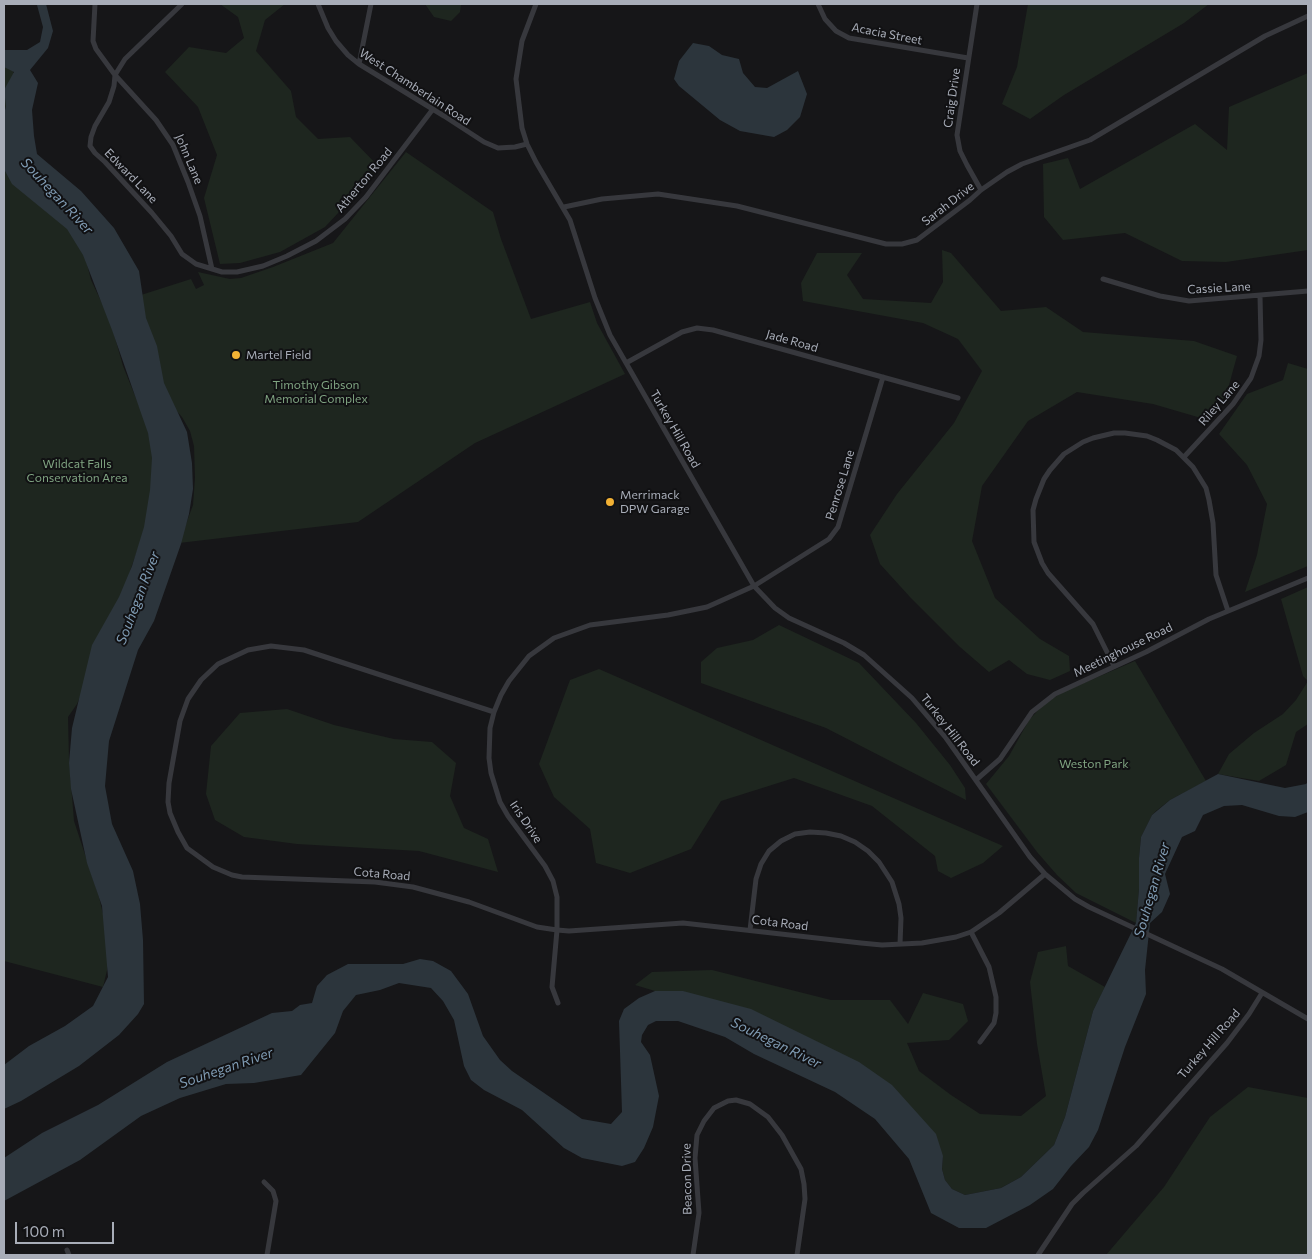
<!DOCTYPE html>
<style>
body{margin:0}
#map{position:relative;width:1312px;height:1259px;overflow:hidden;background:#161618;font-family:Commissioner,sans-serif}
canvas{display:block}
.frame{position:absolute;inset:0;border:5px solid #a8adb8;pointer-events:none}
.scale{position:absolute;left:15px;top:1222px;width:99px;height:22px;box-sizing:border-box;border:2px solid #a8adb8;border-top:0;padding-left:6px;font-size:15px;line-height:18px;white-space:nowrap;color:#a8adb8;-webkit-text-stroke:4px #111113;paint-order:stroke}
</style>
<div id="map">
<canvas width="1312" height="1259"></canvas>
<div class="frame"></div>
<div class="scale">100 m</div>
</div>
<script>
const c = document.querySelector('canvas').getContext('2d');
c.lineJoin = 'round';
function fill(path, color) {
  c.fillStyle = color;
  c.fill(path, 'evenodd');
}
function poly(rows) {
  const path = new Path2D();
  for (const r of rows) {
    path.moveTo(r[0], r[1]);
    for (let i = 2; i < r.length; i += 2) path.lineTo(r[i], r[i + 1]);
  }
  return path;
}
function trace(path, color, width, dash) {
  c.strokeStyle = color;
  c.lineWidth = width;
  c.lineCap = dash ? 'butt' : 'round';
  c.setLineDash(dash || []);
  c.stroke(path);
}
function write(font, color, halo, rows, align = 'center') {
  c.font = font + ' Commissioner,sans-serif';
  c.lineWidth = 4;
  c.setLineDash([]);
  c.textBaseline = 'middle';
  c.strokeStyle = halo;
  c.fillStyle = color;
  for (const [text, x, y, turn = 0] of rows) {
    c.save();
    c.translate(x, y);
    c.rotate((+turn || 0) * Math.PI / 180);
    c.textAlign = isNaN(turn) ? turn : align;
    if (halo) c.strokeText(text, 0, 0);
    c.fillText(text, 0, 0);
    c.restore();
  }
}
fill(poly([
 [220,4,285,4,265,20,256,51,291,91,296,117,318,139,350,137,380,168,325,227,280,252,240,263,220,264,204,198,217,155,198,107,165,72,189,47,226,53,244,38,238,17],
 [425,4,461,4,460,12,451,21,434,17],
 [1028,4,1209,4,1184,23,1064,95,1030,119,1002,104,1017,67],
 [4,65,14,70,13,73,15,73,11,95,4,111],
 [1308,73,1308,250,1226,262,1182,261,1125,233,1063,240,1044,217,1043,164,1068,158,1080,189,1195,124,1227,150,1229,107],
 [406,152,493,212,501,239,531,319,590,302,597,323,625,374,475,443,358,522,179,543,193,505,195,478,194,446,190,431,182,417,172,406,165,393,144,313,141,295,191,279,196,289,204,285,198,272,230,279,241,278,273,267,333,243],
 [4,166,62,220,84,252,91,280,110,320,123,366,146,423,152,448,153,478,145,529,131,568,123,598,77,704,68,717,69,759,74,821,99,897,109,939,109,962,103,987,4,961],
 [942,250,951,253,1001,311,1046,307,1083,332,1194,341,1237,356,1226,396,1201,418,1153,404,1077,392,1028,421,982,486,972,541,995,598,1040,639,1069,656,1070,671,1050,680,1027,674,1009,660,989,672,960,647,910,597,880,564,870,535,897,494,954,423,982,371,958,339,923,323,803,301,801,283,817,253,862,253,847,275,863,299,931,303,943,282],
 [1288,363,1308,369,1308,566,1245,592,1257,555,1267,504,1247,465,1219,434,1247,394,1283,380],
 [1308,587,1308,724,1296,732,1286,765,1259,781,1218,774,1229,754,1254,733,1283,714,1296,700,1308,681,1303,676,1281,599],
 [779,625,859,663,916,723,950,765,965,788,966,800,826,728,701,683,701,662,717,648,753,640],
 [1135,661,1206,781,1170,800,1156,811,1152,815,1141,837,1139,858,1139,889,1136,923,1076,893,1057,875,1037,852,986,784,1009,756,1029,720,1044,704,1063,692],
 [599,669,1003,846,983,863,951,878,938,871,935,856,872,806,794,778,721,801,691,849,630,873,596,863,590,829,554,797,539,764,570,680],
 [287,709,334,725,394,739,432,742,456,763,450,796,464,828,488,839,498,872,419,851,297,844,244,837,215,820,206,794,211,746,240,713],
 [1066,946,1068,966,1105,987,1093,1011,1065,1117,1054,1145,1021,1177,1001,1188,965,1195,952,1189,945,1180,942,1169,943,1156,683,991,655,991,635,985,652,972,712,970,831,1000,890,1000,908,1024,923,993,963,1004,968,1021,949,1040,907,1043,919,1071,951,1095,980,1114,1021,1116,1046,1096,1037,1044,1030,982,1038,952],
 [1248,1087,1308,1098,1308,1255,1106,1255,1164,1187,1210,1117]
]), '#1e261f');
fill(poly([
 [34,4,46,4,53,31,48,48,30,70,38,83,32,110,34,136,37,154,81,191,114,228,139,271,146,318,157,346,164,383,187,432,192,463,193,489,189,514,181,544,154,621,138,650,109,741,105,786,112,824,133,871,140,904,143,940,144,1004,138,1014,119,1035,79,1066,21,1101,4,1109,4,1065,29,1046,65,1026,93,1006,108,977,102,906,87,863,71,789,69,763,72,728,92,645,119,597,132,566,144,527,150,490,152,458,148,433,112,330,83,255,67,229,12,184,4,169,4,114,6,106,4,90,14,72,4,67,4,50,27,50,40,42,43,27,37,5],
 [693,43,709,46,722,55,739,59,743,73,755,87,767,88,798,71,807,94,800,117,787,130,774,137,740,131,720,120,679,86,674,79,679,61],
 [1218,774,1285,788,1306,784,1308,782,1308,812,1295,817,1279,816,1242,805,1224,806,1203,815,1195,831,1182,837,1165,874,1170,894,1162,912,1150,923,1145,970,1146,994,1125,1047,1098,1130,1089,1147,1071,1166,1053,1189,1030,1205,986,1228,959,1228,931,1213,909,1159,875,1119,835,1092,754,1054,725,1037,678,1021,656,1021,648,1025,642,1035,641,1042,650,1055,659,1096,653,1127,644,1148,635,1162,622,1166,582,1158,564,1148,522,1110,484,1090,471,1080,464,1066,454,1020,443,1001,431,988,399,983,380,990,356,995,343,1011,335,1033,301,1075,254,1083,226,1084,180,1098,141,1116,80,1160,4,1201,4,1158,42,1133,98,1105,167,1062,272,1013,292,1011,300,1005,312,1003,317,986,327,975,348,964,403,964,420,959,433,961,451,971,468,994,483,1036,500,1060,512,1071,582,1119,611,1124,622,1112,619,1021,624,1009,639,998,655,991,683,991,751,1009,859,1062,892,1085,936,1134,943,1156,942,1169,945,1180,952,1189,965,1195,1001,1188,1021,1177,1054,1145,1065,1117,1093,1011,1136,923,1139,889,1139,858,1141,837,1152,815,1170,800]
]), '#2c353c');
trace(poly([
 [95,4,93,41,96,49,115,75,156,120,173,145,188,182,200,216,212,269],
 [182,4,125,59,115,75,114,86,109,102,95,126,91,137,90,146,95,153,105,162,152,213,171,236,182,254,196,264,222,272,237,272,263,266,287,256,316,241,345,219,366,197,433,109],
 [318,4,328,28,336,41,348,55,359,64,444,116,484,142,498,148,515,147,527,144],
 [536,4,522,41,516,79,522,128,527,144,536,162,570,220,595,298,610,335,754,586,775,608,789,618,844,643,864,655,912,698,946,738,1030,857,1045,874,1075,899,1089,907,1222,969,1308,1019],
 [818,4,825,19,836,31,849,38,968,58],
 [977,4,957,135,960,151,967,165,981,190],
 [359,64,371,4],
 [564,207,602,199,658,194,737,206,886,244,902,244,917,240,970,200,981,190,1007,172,1022,164,1090,140,1265,36,1308,16],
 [1103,279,1160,296,1189,301,1308,291],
 [626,363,682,332,697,328,713,330,958,398],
 [1184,457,1233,404,1251,378,1259,356,1261,340,1260,296],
 [1114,666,1093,624,1048,573,1042,563,1034,542,1033,510,1036,499,1044,479,1050,470,1064,454,1083,442,1093,438,1114,433,1125,433,1147,436,1157,440,1176,450,1193,467,1206,488,1209,500,1213,523,1216,575,1228,611],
 [494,712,304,650,271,646,248,650,218,664,201,680,188,699,180,721,169,783,168,802,170,813,178,832,187,848,213,867,232,875,242,877,375,882,413,887,469,902,537,927,557,930,569,931,683,923,861,943,882,945,922,943,956,937,971,932,999,913,1045,874],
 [976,780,1000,759,1032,712,1055,694,1146,652,1209,619,1308,578],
 [750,930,756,879,761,864,769,851,781,841,795,834,810,832,826,833,841,836,855,842,868,851,879,862,892,882,899,904,901,918,900,944],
 [971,932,989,967,996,997,996,1013,994,1023,980,1042],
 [558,1003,552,987,557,930,557,897,553,881,545,866,508,816,500,802,491,773,489,758,490,728,494,712,501,695,509,681,529,656,554,638,590,625,668,615,707,607,754,586,829,539,838,527,883,377],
 [264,1182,273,1191,276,1201,267,1255],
 [67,1250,69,1255],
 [693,1255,699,1213,695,1158,697,1135,704,1121,714,1108,728,1101,736,1100,750,1104,768,1117,782,1135,801,1169,804,1184,805,1199,797,1255],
 [1038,1255,1072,1204,1083,1193,1136,1146,1227,1043,1249,1014,1262,993]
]), '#37383d', 5);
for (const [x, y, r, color] of [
 [236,355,5,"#f2b134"],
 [610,502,5,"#f2b134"]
]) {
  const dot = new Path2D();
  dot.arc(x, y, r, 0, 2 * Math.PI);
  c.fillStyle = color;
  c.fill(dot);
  trace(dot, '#111113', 2);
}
write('12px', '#a8adb8', '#111113', [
 ["Acacia Street",887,34,11],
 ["West Chamberlain Road",415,87,33],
 ["Craig Drive",952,98,-82],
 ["John Lane",189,159,67],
 ["Edward Lane",131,176,46],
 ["Atherton Road",364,180,-50],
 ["Sarah Drive",948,204,-38],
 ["Cassie Lane",1219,288,-3],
 ["Jade Road",792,341,16],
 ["Riley Lane",1219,403,-49],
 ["Turkey Hill Road",675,429,60],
 ["Penrose Lane",840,485,-73],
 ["Meetinghouse Road",1123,650,-26],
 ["Turkey Hill Road",950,730,52],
 ["Iris Drive",526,822,56],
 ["Cota Road",382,874,5],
 ["Cota Road",780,923,7],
 ["Turkey Hill Road",1209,1044,-49],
 ["Beacon Drive",687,1179,-91]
]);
write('12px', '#a8adb8', '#111113', [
 ["Martel Field",246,355],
 ["Merrimack",620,495],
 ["DPW Garage",620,509]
], 'left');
write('12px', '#7fa381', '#111113', [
 ["Timothy Gibson",316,385],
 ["Memorial Complex",316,399],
 ["Wildcat Falls",77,464],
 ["Conservation Area",77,478],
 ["Weston Park",1094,764]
]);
write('italic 14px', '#7f9bb3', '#111113', [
 ["Souhegan River",57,196,47],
 ["Souhegan River",138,598,-69],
 ["Souhegan River",1152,890,-74],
 ["Souhegan River",776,1043,26],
 ["Souhegan River",226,1068,-19]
]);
</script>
